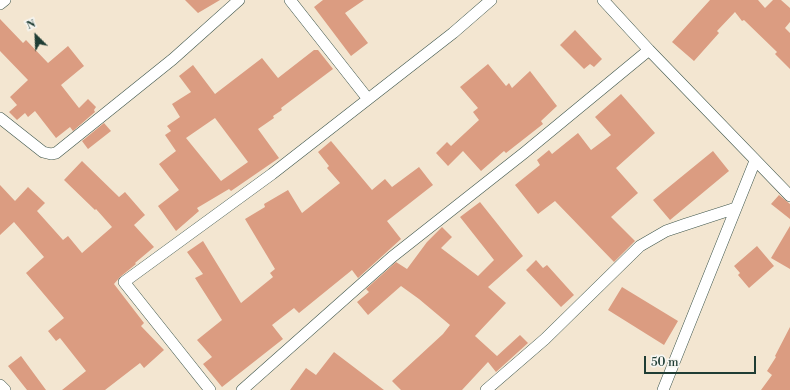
<!DOCTYPE html>
<style>
body{margin:0}
#map{position:relative;width:790px;height:390px;overflow:hidden;background:#f3e6d1;font-family:"Libre Bodoni",serif}
canvas{display:block}
.north{position:absolute;left:16px;top:16px;width:40px;height:40px;-webkit-text-stroke:3px #f6f6f2;paint-order:stroke;rotate:336deg;font-size:11px;font-weight:700;line-height:16px;text-align:center;color:#1f3d34}
.north::after{content:'';display:block;margin:auto;width:14px;height:18px;background:#1f3d34;clip-path:polygon(50% 0,100% 100%,50% 72%,0 100%)}
.scale{position:absolute;left:644px;top:356px;width:112px;height:18px;box-sizing:border-box;border:2px solid #1f3d34;border-top:0;padding-left:5px;font-size:12px;line-height:14px;white-space:nowrap;color:#1f3d34;-webkit-text-stroke:3px #f6f6f2;paint-order:stroke}
</style>
<div id="map">
<canvas width="790" height="390"></canvas>
<div class="north">N</div>
<div class="scale">50 m</div>
</div>
<script>
const c = document.querySelector('canvas').getContext('2d');
c.lineJoin = 'round';
function fill(path, color) {
  c.fillStyle = color;
  c.fill(path, 'evenodd');
}
function poly(rows) {
  const path = new Path2D();
  for (const r of rows) {
    path.moveTo(r[0], r[1]);
    for (let i = 2; i < r.length; i += 2) path.lineTo(r[i], r[i + 1]);
  }
  return path;
}
function trace(path, color, width, dash) {
  c.strokeStyle = color;
  c.lineWidth = width;
  c.lineCap = dash ? 'butt' : 'round';
  c.setLineDash(dash || []);
  c.stroke(path);
}
fill(poly([
 [185,0,220,0,198,13],
 [323,0,364,0,345,13,368,43,351,56,314,7],
 [710,0,758,0,765,8,773,0,781,0,790,8,790,22,785,28,790,33,790,69,775,54,777,52,744,20,742,21,735,12,717,31,719,33,694,61,672,42],
 [0,19,23,43,26,40,48,63,68,46,84,66,61,85,79,108,88,99,96,107,94,110,95,112,73,131,70,127,56,138,35,111,28,117,25,113,17,120,9,112,17,105,10,97,28,80,0,51],
 [575,30,602,59,594,67,590,64,584,69,560,45],
 [314,50,318,50,333,69,281,108,282,110,273,116,274,118,258,129,279,158,231,191,229,189,197,208,199,211,176,231,158,206,179,190,159,164,176,151,165,135,171,131,167,126,180,117,172,104,191,92,179,76,193,65,215,94,262,58,278,78],
 [215,118,248,162,221,181,186,138],
 [488,64,506,86,509,83,512,88,530,71,557,106,541,121,543,124,506,153,504,151,481,171,463,151,448,166,436,153,447,142,451,146,479,120,473,112,478,108,460,87],
 [621,94,655,133,616,168,638,193,611,217,635,241,614,262,555,201,538,214,515,185,540,165,537,160,549,150,552,154,578,133,591,150,611,135,595,117],
 [104,123,111,131,88,149,82,141],
 [331,141,372,190,385,179,392,187,419,167,433,185,387,221,401,239,358,278,352,270,299,313,294,308,272,325,283,339,222,387,203,364,212,357,197,340,222,320,195,278,203,274,187,252,203,241,241,303,273,277,270,273,275,269,245,219,265,207,264,204,288,190,302,213,340,183,327,168,329,166,318,152],
 [713,151,729,171,670,220,653,200],
 [82,161,119,197,125,192,145,215,134,225,154,247,135,263,136,264,120,277,114,284,144,323,141,326,164,350,144,368,140,363,105,390,62,390,86,371,60,338,56,341,48,331,64,318,26,273,44,257,14,222,0,235,0,185,15,201,28,187,45,203,37,211,63,240,68,236,82,253,112,227,96,209,95,210,64,180],
 [779,195,790,204,790,219,771,204],
 [480,202,523,256,488,287,506,303,475,336,497,356,520,335,528,343,496,372,488,362,462,390,401,390,392,381,443,334,450,325,419,299,401,286,368,315,357,302,369,292,366,289,396,262,407,269,427,242,442,227,452,237,441,248,478,276,494,260,460,217],
 [790,226,790,269,771,258],
 [757,246,774,266,749,288,738,275,740,273,734,266],
 [536,260,543,268,547,265,574,295,561,307,526,270],
 [622,287,678,321,664,345,608,310],
 [790,327,790,390,761,390,772,375,767,371,776,357,775,356],
 [334,352,384,390,290,390,306,368,316,375],
 [21,356,46,390,27,390,8,366]
]), '#db9c81');
const street = poly([
 [290,0,368,99],
 [603,0,649,50,790,196],
 [0,4,5,0],
 [0,118,43,152,51,154,56,153,173,59,239,0],
 [0,385,5,390],
 [210,390,124,282,272,174,453,33,491,0],
 [242,390,392,257,524,153,649,50],
 [486,390,545,339,640,246,666,231,686,224,736,208,666,231],
 [663,390,755,161]
]);
trace(street, '#3f564c', 12);
trace(street, '#fff', 11);
</script>
